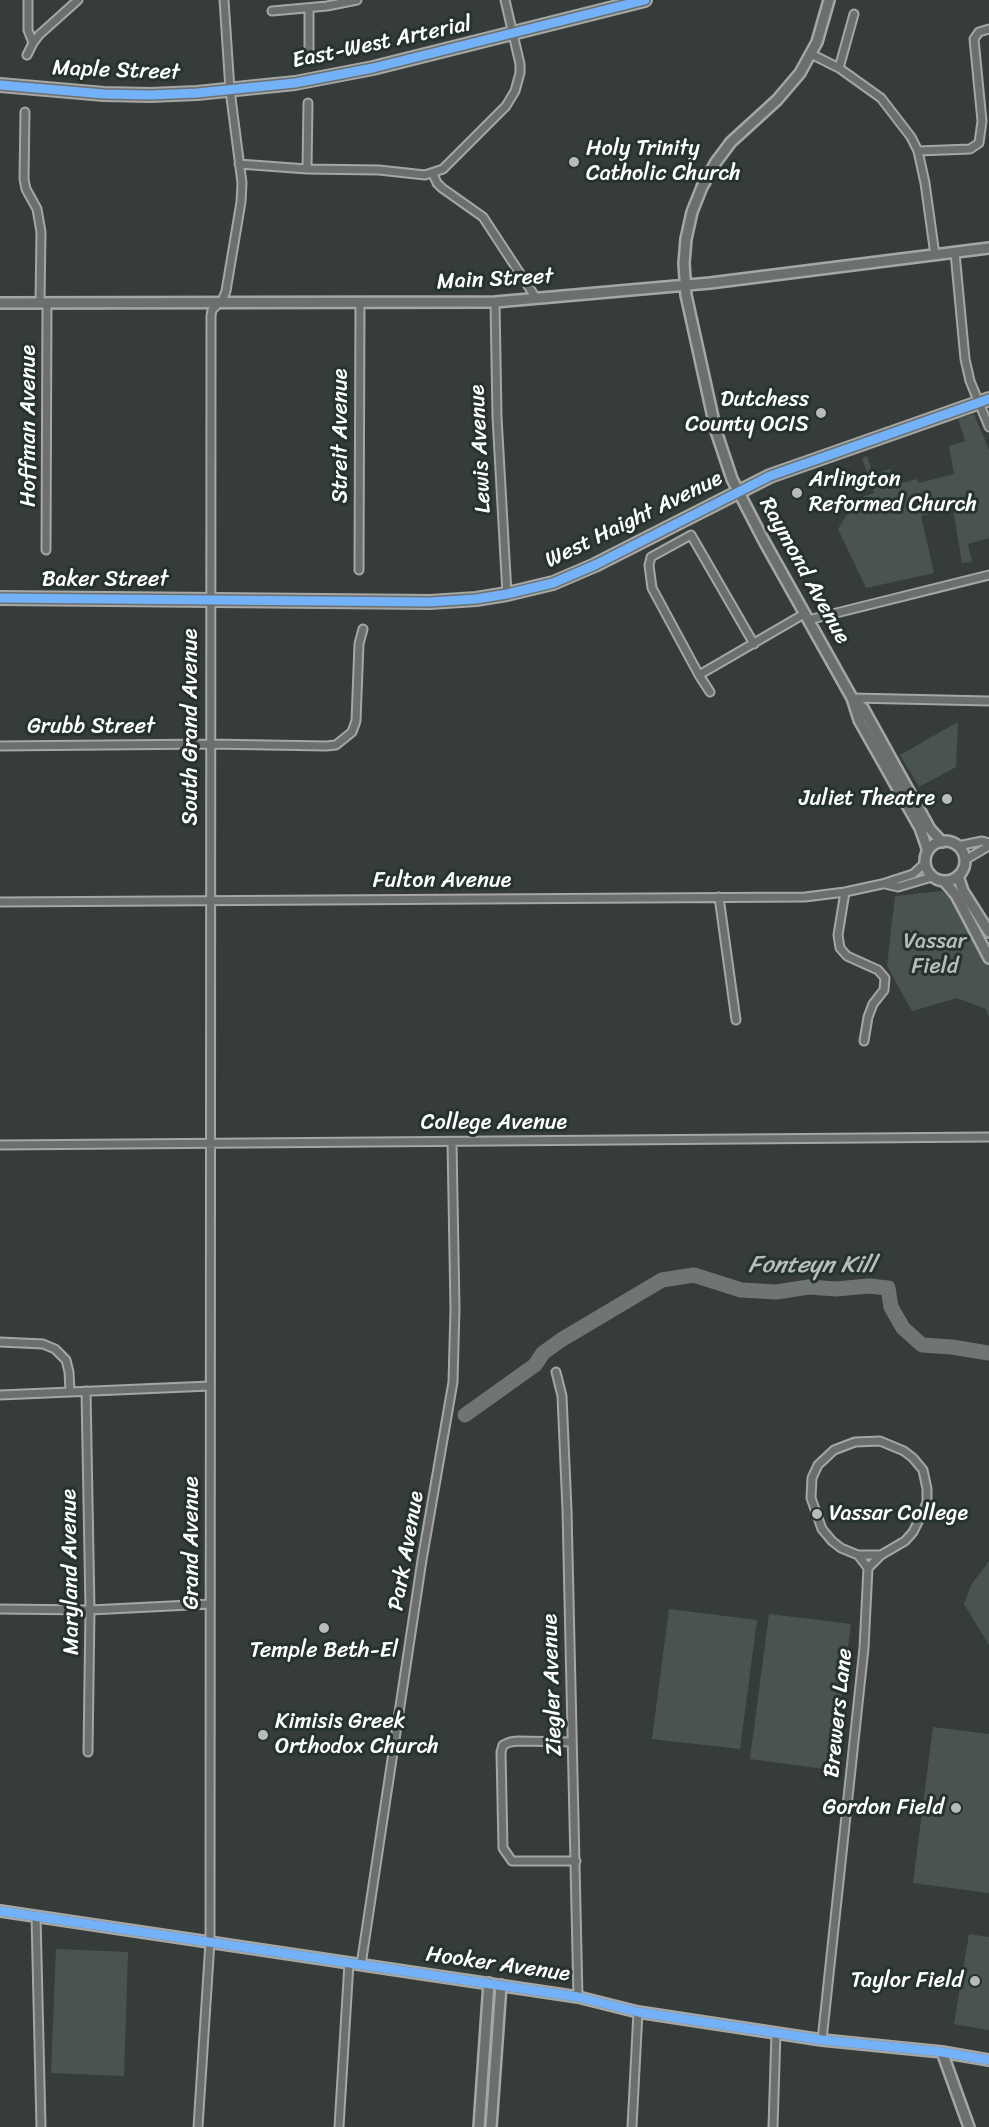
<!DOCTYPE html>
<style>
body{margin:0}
canvas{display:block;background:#363c39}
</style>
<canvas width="989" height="2127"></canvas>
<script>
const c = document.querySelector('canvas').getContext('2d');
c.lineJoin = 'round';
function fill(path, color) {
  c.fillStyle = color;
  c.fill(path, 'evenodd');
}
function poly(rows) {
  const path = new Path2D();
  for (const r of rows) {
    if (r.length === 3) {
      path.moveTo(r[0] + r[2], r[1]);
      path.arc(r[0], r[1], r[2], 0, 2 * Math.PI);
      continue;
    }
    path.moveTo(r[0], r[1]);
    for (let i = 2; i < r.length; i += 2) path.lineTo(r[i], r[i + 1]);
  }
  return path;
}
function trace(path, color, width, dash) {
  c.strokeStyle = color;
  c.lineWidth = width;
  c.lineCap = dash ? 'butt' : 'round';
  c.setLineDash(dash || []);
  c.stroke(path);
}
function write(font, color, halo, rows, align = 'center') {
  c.font = font + ' Sriracha,sans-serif';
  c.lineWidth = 6;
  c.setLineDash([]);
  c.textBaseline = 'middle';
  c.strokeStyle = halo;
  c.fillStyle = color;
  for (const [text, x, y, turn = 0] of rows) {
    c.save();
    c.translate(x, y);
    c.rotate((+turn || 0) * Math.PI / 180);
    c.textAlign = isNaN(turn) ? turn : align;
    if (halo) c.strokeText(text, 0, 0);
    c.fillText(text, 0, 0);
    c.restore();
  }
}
fill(poly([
 [974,414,989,450,989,538,968,544,972,562,962,563,953,508,921,516,934,573,866,588,838,529,850,510,859,507,856,499,874,493,862,458,867,456,873,475,890,469,899,484,917,479,919,483,954,474,949,446,965,441,958,418],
 [958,722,956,767,919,787,900,755],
 [942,891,960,906,989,955,989,1017,986,1009,957,998,912,1011,887,966,895,896],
 [989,1561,989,1645,964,1604,971,1585],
 [669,1609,757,1620,740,1749,652,1739],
 [769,1614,851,1624,832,1770,750,1759],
 [933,1727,989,1734,989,1893,913,1883],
 [969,1934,989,1937,989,2030,954,2024],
 [56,1949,128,1952,124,2076,51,2073]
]), '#4a544f');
trace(poly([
 [465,1415,535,1365,543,1353,561,1340,662,1280,694,1275,741,1290,776,1292,809,1287,836,1289,869,1286,888,1288,891,1307,903,1328,922,1345,952,1347,989,1353]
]), '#6e7572', 15);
const street = poly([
 [28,0,28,30,33,43],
 [309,8,309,49],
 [272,11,327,6,357,0],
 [811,54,839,68,881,98,911,137,918,151,925,183,935,255],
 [27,55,33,43,39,35,78,0],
 [839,68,854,14],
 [25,112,24,179,26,189,37,209,41,232,40,303],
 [918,151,970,149,979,143,982,121,974,39,979,32,989,29],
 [239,164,307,169,379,170,425,175,443,169,506,106,515,91,520,73,520,64,505,0],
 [307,169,308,103],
 [433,174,437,183,442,188,483,217,536,298],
 [955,253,965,359,970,381,989,427],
 [495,302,497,417,507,594],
 [46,550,47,303],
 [359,570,360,303],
 [808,620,989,575],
 [699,675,652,588,649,565,651,557,691,535,754,644],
 [710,692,699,675,804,614],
 [852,698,989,701],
 [0,746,210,744,326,746,336,745,352,732,356,721,359,644,363,629],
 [958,846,982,841,989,843],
 [965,860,989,846],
 [885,884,898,887,932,877],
 [845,892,838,935,840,948,847,956,878,970,885,978,884,990,873,1004,868,1017,864,1041],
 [719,897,736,1020],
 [0,902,805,897,845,892,882,884,913,874,925,863],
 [0,1145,989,1137],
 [0,1342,43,1344,55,1349,66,1360,69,1372,70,1391],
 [556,1372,562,1396,567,1510,578,1997],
 [86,1391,90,1610,88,1752],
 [0,1395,210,1386],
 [868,1568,881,1555,905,1541,913,1532,923,1512,927,1502,927,1489,923,1470,913,1458,904,1451,880,1441,855,1442,834,1450,818,1465,812,1478,811,1498,822,1529,832,1541,841,1548,858,1555,881,1555],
 [0,1609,90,1610,210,1604],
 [572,1742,518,1741,510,1742,503,1745,501,1752,503,1848,512,1861,576,1861],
 [36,1916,41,2127],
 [361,1965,422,1560,453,1382,455,1309,452,1142],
 [822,2040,864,1648,868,1568,858,1555],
 [198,2127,210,1942,211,316,212,310,223,299,226,291,241,202,242,183,230,90,224,0],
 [339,2127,349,1963],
 [632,2127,638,2012],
 [773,2127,776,2033]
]);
const secondary = poly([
 [829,0,817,42,800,73,777,100,731,142,716,162,702,187,692,212,686,239,684,263,686,295,716,431,732,479,764,541,852,698,859,720,920,828,928,851],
 [0,303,495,302,710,283,989,248],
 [852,698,863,708,930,829,942,842],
 [945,861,20],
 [958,876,963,891,989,932],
 [944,881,956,895,989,958],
 [0,1911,578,1997,638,2012,822,2040,942,2052,989,2060],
 [942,2052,969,2127],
 [479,2127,489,1983],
 [491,2127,501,1985]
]);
const highway = poly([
 [0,85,104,94,150,95,197,93,295,83,373,68,645,0],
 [0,598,430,602,476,599,507,594,553,583,595,565,770,476,989,399]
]);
trace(street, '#a5a7a6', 11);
trace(secondary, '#a5a7a6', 14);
trace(highway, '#a5a7a6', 16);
trace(street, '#6b6f6d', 7);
trace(secondary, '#6b6f6d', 9);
trace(highway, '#6b6f6d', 12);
trace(poly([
 [0,85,104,94,150,95,197,93,295,83,373,68,645,0],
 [0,598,430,602,476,599,507,594,553,583,595,565,770,476,989,399],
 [0,1911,578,1997,638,2012,822,2040,942,2052,989,2060]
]), '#73b2f8', 9);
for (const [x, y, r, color] of [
 [574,162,6,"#b9bbba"],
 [821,413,6,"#b9bbba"],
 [797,493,6,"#b9bbba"],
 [947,799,6,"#b9bbba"],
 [817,1514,6,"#b9bbba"],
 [324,1628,6,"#b9bbba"],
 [263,1735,6,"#b9bbba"],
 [956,1808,6,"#b9bbba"],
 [975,1981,6,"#b9bbba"]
]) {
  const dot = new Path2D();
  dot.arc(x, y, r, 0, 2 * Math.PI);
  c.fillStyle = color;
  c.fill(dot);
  trace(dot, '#26332d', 2);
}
write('22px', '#fff', '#26332d', [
 ["East-West Arterial",382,43,-12],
 ["Maple Street",116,71,2],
 ["Main Street",495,280,-3],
 ["Hoffman Avenue",29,426,-90],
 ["Streit Avenue",341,436,-90],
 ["Lewis Avenue",481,449,-93],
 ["West Haight Avenue",634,520,-26],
 ["Raymond Avenue",804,571,61],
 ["Baker Street",105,580],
 ["Grubb Street",91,727],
 ["South Grand Avenue",191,727,-90],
 ["Fulton Avenue",442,881],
 ["College Avenue",494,1123],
 ["Grand Avenue",192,1543,-90],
 ["Park Avenue",407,1551,-80],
 ["Maryland Avenue",71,1572,-91],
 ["Ziegler Avenue",553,1685,-92],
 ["Brewers Lane",839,1713,-84],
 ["Hooker Avenue",498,1965,8]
]);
write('22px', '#fff', '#26332d', [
 ["Holy Trinity",586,149],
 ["Catholic Church",586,174],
 ["Dutchess",809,400,"right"],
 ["County OCIS",809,425,"right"],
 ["Arlington",809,480],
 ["Reformed Church",809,505],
 ["Juliet Theatre",935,799,"right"],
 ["Vassar College",829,1514],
 ["Temple Beth-El",324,1651,"center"],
 ["Kimisis Greek",275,1722],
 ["Orthodox Church",275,1747],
 ["Gordon Field",944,1808,"right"],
 ["Taylor Field",963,1981,"right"]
], 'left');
write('22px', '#b8bcba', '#26332d', [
 ["Vassar",935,942],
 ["Field",935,967]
]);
write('italic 24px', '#b9bdbc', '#26332d', [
 ["Fonteyn Kill",812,1266]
]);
</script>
